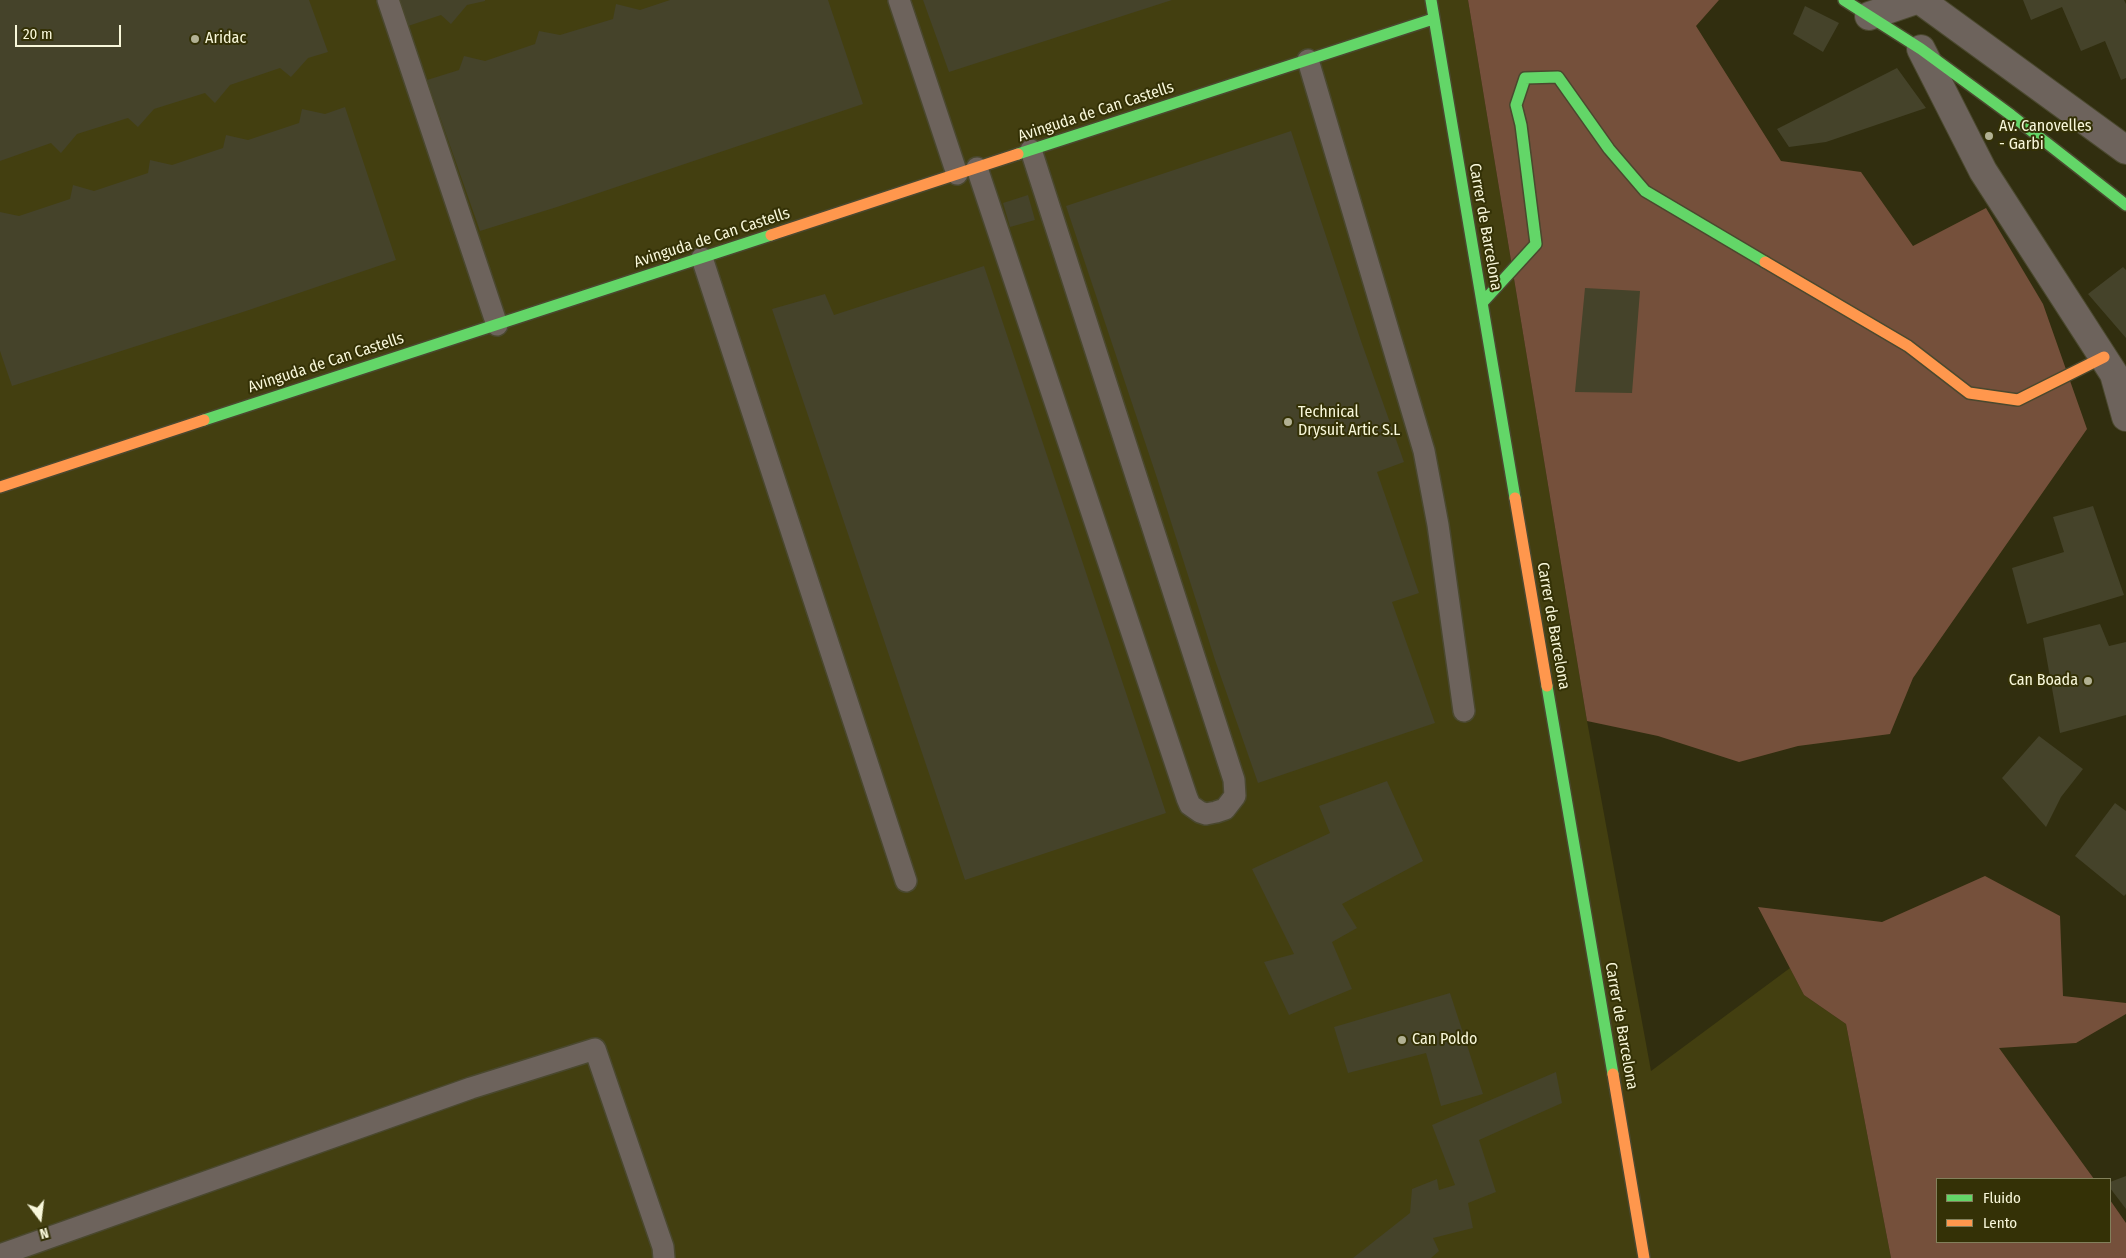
<!DOCTYPE html>
<style>
body{margin:0}
#map{position:relative;width:2126px;height:1258px;overflow:hidden;background:#312e0f;font-family:"Fira Sans Condensed",sans-serif}
canvas{display:block}
.legend{position:absolute;left:1936px;top:1178px;width:175px;height:65px;box-sizing:border-box;background:#343106;border:1px solid #82805b;margin:0;padding:6px 9px;list-style:none;font-size:15px;color:#f8f7da}
.legend li{display:flex;align-items:center;gap:10px;height:25px}
.legend b{width:25px;border:1px solid #82805b}
.north{position:absolute;left:15px;top:1193px;width:50px;height:50px;-webkit-text-stroke:4px #343106;paint-order:stroke;rotate:165deg;font-size:14px;font-weight:700;line-height:20px;text-align:center;color:#f8f7da}
.north::after{content:'';display:block;margin:auto;width:18px;height:22px;background:#f8f7da;clip-path:polygon(50% 0,100% 100%,50% 72%,0 100%)}
.scale{position:absolute;left:15px;top:25px;width:106px;height:22px;box-sizing:border-box;border:2px solid #f8f7da;border-top:0;padding-left:6px;font-size:15px;line-height:18px;white-space:nowrap;color:#f8f7da;-webkit-text-stroke:4px #343106;paint-order:stroke}
</style>
<div id="map">
<canvas width="2126" height="1258"></canvas>
<ul class="legend">
<li><b style="height:6px;background:#63d668"></b>Fluido</li>
<li><b style="height:6px;background:#ff974d"></b>Lento</li>
</ul>
<div class="north">N</div>
<div class="scale">20 m</div>
</div>
<script>
const c = document.querySelector('canvas').getContext('2d');
c.lineJoin = 'round';
function fill(path, color) {
  c.fillStyle = color;
  c.fill(path, 'evenodd');
}
function poly(rows) {
  const path = new Path2D();
  for (const r of rows) {
    path.moveTo(r[0], r[1]);
    for (let i = 2; i < r.length; i += 2) path.lineTo(r[i], r[i + 1]);
  }
  return path;
}
function trace(path, color, width, dash) {
  c.strokeStyle = color;
  c.lineWidth = width;
  c.lineCap = dash ? 'butt' : 'round';
  c.setLineDash(dash || []);
  c.stroke(path);
}
function write(font, color, halo, rows, align = 'center') {
  c.font = font + ' "Fira Sans Condensed",sans-serif';
  c.lineWidth = 4;
  c.setLineDash([]);
  c.textBaseline = 'middle';
  c.strokeStyle = halo;
  c.fillStyle = color;
  for (const [text, x, y, turn = 0] of rows) {
    c.save();
    c.translate(x, y);
    c.rotate((+turn || 0) * Math.PI / 180);
    c.textAlign = isNaN(turn) ? turn : align;
    if (halo) c.strokeText(text, 0, 0);
    c.fillText(text, 0, 0);
    c.restore();
  }
}
fill(poly([
 [0,0,1468,0,1587,721,1651,1071,1790,968,1804,995,1846,1024,1891,1258,0,1258]
]), '#433f10');
fill(poly([
 [1468,0,1719,0,1696,26,1781,161,1861,172,1913,246,1986,208,2043,304,2087,429,1913,678,1890,734,1798,746,1739,762,1658,736,1587,721],
 [1985,876,2060,916,2063,996,2126,1003,2126,1014,2076,1043,1999,1048,2094,1179,1937,1179,1937,1242,2110,1242,2110,1200,2126,1223,2126,1258,1891,1258,1846,1024,1804,995,1758,907,1882,922]
]), '#75503b');
fill(poly([
 [0,0,309,0,328,52,308,58,291,77,280,68,230,85,215,103,205,93,154,109,138,127,128,118,77,134,61,153,51,143,0,161],
 [399,0,485,0,485,1,467,5,451,24,441,15,408,26],
 [670,0,828,0,863,104,557,207,480,231,427,80,459,70,464,56,485,61,535,44,539,31,560,35,613,19,616,4,640,10],
 [923,0,1172,0,949,72],
 [2023,0,2124,0,2126,4,2126,78,2121,80,2105,41,2081,51,2062,7,2031,20],
 [1805,6,1839,23,1823,52,1793,34],
 [1897,68,1926,108,1826,142,1789,147,1777,129],
 [345,107,396,260,246,311,12,386,0,351,0,212,19,216,70,199,73,185,94,191,148,173,150,160,172,165,223,148,226,135,248,140,299,123,302,109,325,114],
 [1291,131,1361,341,1404,462,1377,472,1419,593,1392,602,1435,723,1258,783,1215,660,1157,478,1066,206],
 [1028,195,1035,220,1010,227,1003,203],
 [984,266,1166,813,965,880,772,309,825,294,834,315],
 [2123,267,2126,270,2126,338,2088,294],
 [1585,288,1640,291,1632,393,1575,392],
 [2093,506,2124,595,2027,624,2012,568,2064,552,2053,517],
 [2100,624,2109,646,2126,642,2126,715,2060,733,2043,638],
 [2039,736,2083,769,2061,797,2046,827,2002,778],
 [1387,781,1423,861,1342,904,1357,928,1332,942,1352,989,1289,1015,1264,962,1294,954,1252,869,1330,833,1319,806],
 [2115,803,2126,811,2126,894,2124,896,2075,856],
 [1450,993,1483,1094,1441,1106,1426,1053,1348,1073,1334,1027],
 [1556,1072,1562,1103,1479,1140,1496,1192,1468,1203,1473,1228,1433,1238,1439,1251,1431,1258,1353,1258,1410,1213,1412,1189,1437,1179,1439,1190,1455,1185,1432,1125],
 [2126,1176,2126,1209,2110,1188,2110,1182]
]), '#45432a');
const lane = poly([
 [388,0,497,325],
 [899,0,957,174],
 [1308,60,1424,451,1438,525,1464,711],
 [977,168,1187,798,1190,805,1200,812,1206,814,1216,812,1225,809,1235,796,1234,780,1031,150],
 [702,258,906,881],
 [0,1255,471,1088,595,1049,663,1247,664,1258]
]);
const street = poly([
 [1920,0,2126,150],
 [1869,16,1916,0],
 [1921,49,1983,171,2114,374,2126,417]
]);
const fast = poly([
 [1431,0,1515,498],
 [1844,0,1921,49,2011,115,2126,205],
 [1018,154,1433,19],
 [1482,303,1536,244,1521,125,1516,105,1525,78,1558,77,1609,149,1645,191,1765,262],
 [204,420,771,235],
 [1547,686,1613,1074]
]);
const slow = poly([
 [771,235,1018,154],
 [1765,262,1908,346,1969,393,2018,400,2104,357],
 [0,487,204,420],
 [1515,498,1547,686],
 [1613,1074,1644,1258]
]);
trace(lane, '#4a482e', 24);
trace(street, '#4a482e', 30);
trace(fast, '#4a482e', 14);
trace(slow, '#4a482e', 14);
trace(lane, '#6d635c', 21);
trace(street, '#6d635c', 28);
trace(fast, '#63d668', 11);
trace(slow, '#ff974d', 11);
for (const [x, y, r, color] of [
 [195,39,5,"#b2b193"],
 [1989,136,5,"#b2b193"],
 [1288,422,5,"#b2b193"],
 [2088,681,5,"#b2b193"],
 [1402,1040,5,"#b2b193"]
]) {
  const dot = new Path2D();
  dot.arc(x, y, r, 0, 2 * Math.PI);
  c.fillStyle = color;
  c.fill(dot);
  trace(dot, '#343106', 2);
}
write('16px', '#f8f7da', '#343106', [
 ["Aridac",205,39],
 ["Av. Canovelles",1999,127],
 ["- Garbi",1999,145],
 ["Technical",1298,413],
 ["Drysuit Artic S.L",1298,431],
 ["Can Boada",2078,681,"right"],
 ["Can Poldo",1412,1040]
], 'left');
write('16px', '#f8f7da', '#343106', [
 ["Avinguda de Can Castells",1096,112,-18],
 ["Carrer de Barcelona",1485,227,80],
 ["Avinguda de Can Castells",712,238,-18],
 ["Avinguda de Can Castells",326,363,-18],
 ["Carrer de Barcelona",1553,626,80],
 ["Carrer de Barcelona",1621,1026,80]
]);
</script>
